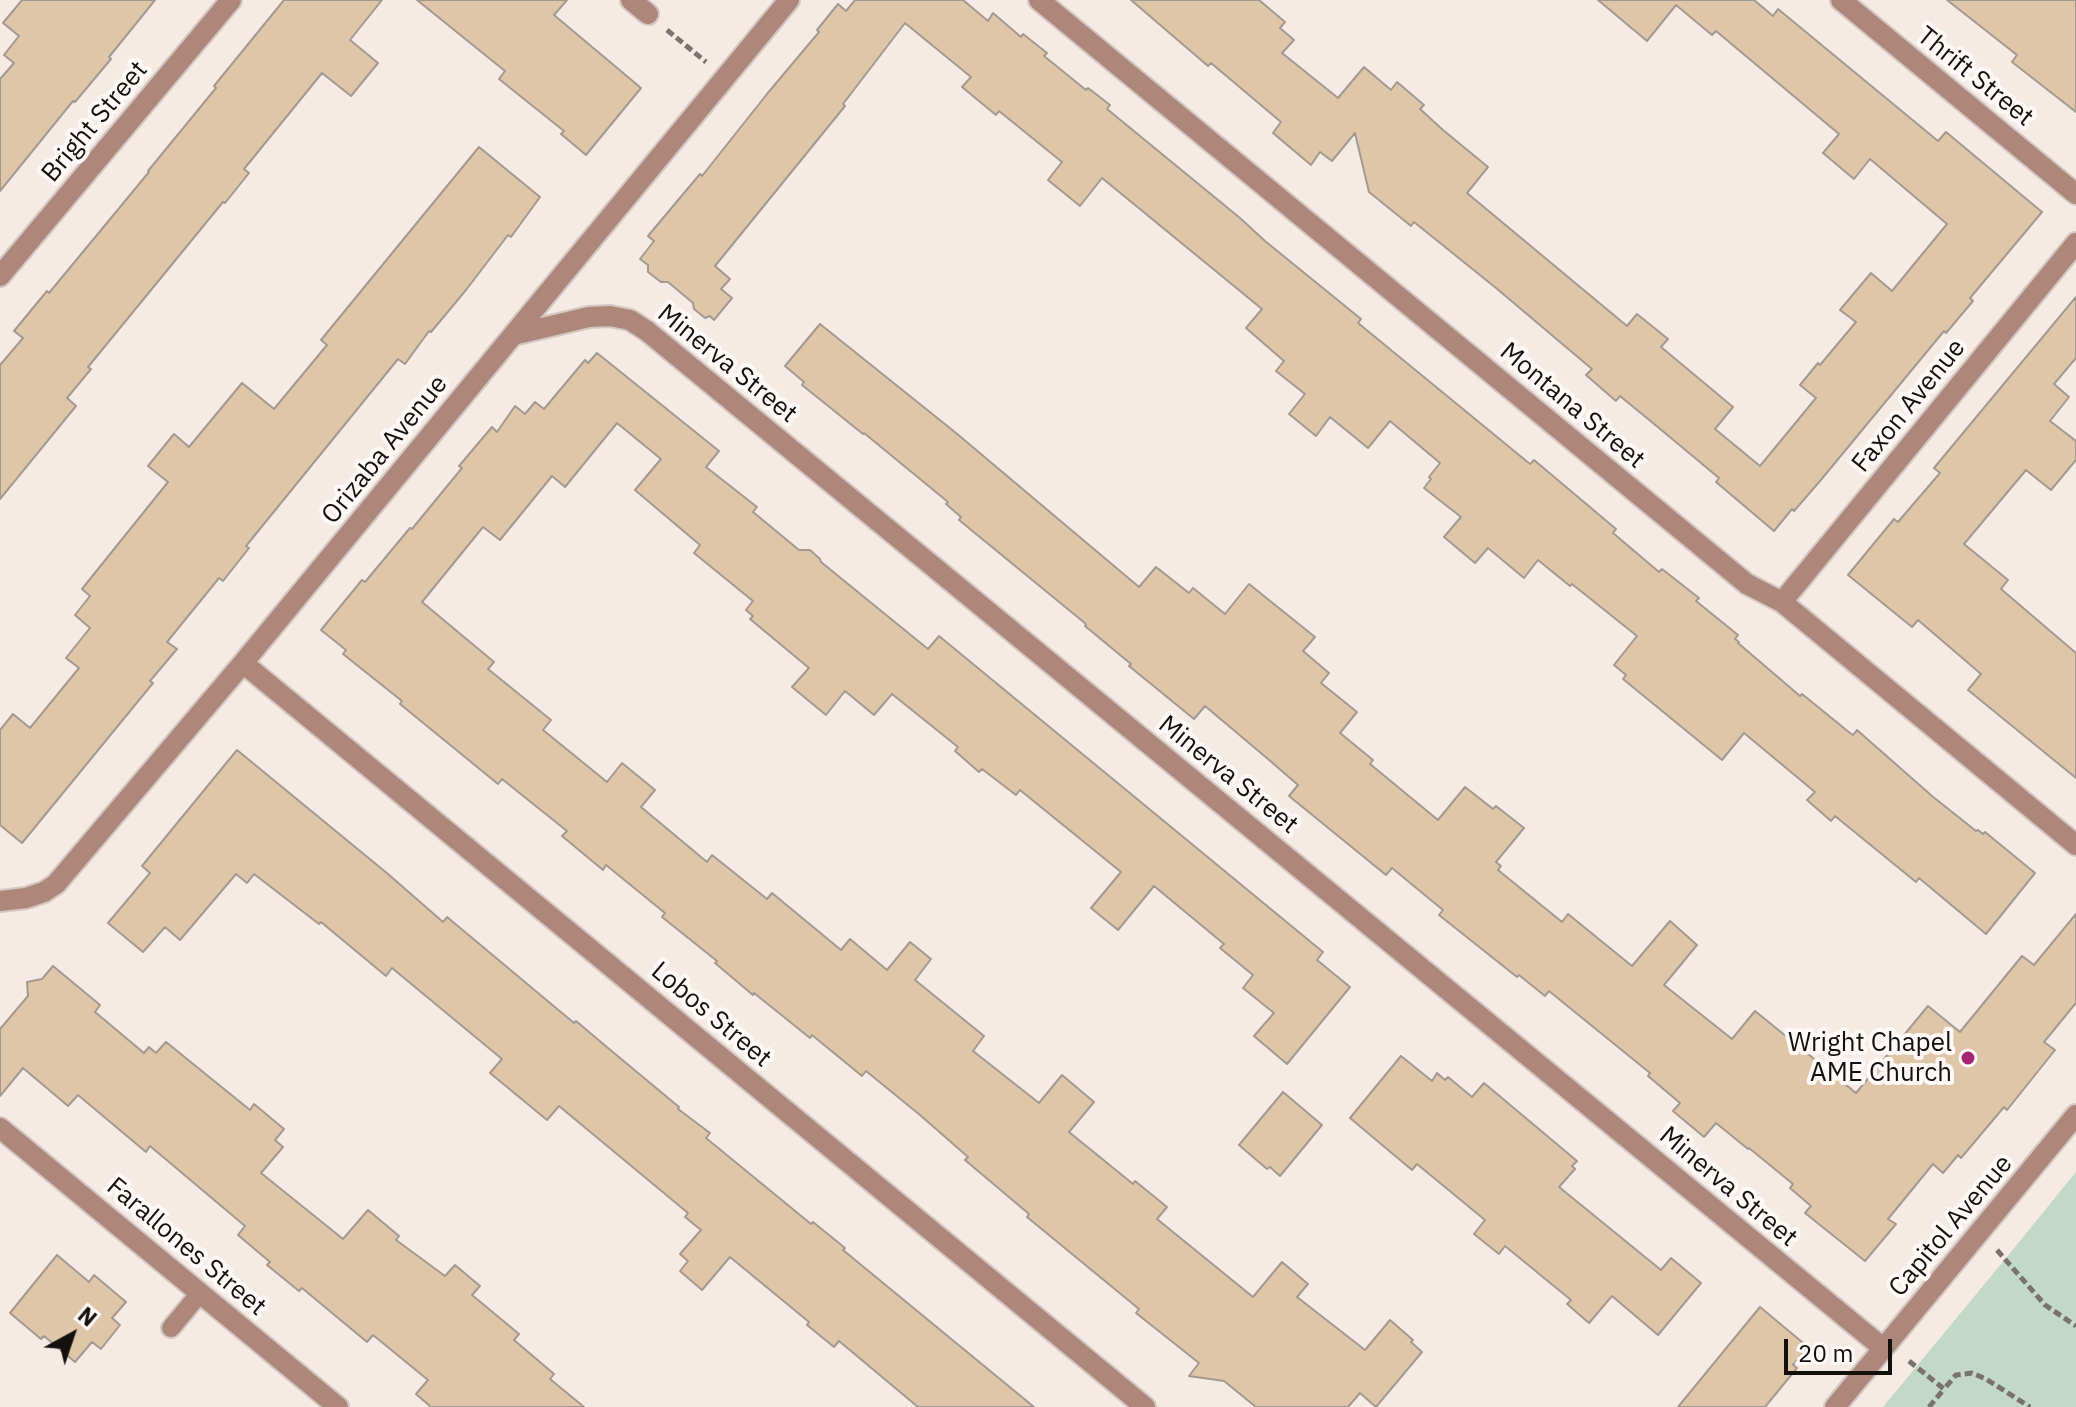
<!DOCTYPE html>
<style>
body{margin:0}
#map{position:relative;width:2076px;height:1407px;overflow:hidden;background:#f6eae4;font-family:"IBM Plex Sans",sans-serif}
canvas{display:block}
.north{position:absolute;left:32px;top:1295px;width:80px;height:80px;-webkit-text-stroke:6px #fef9f6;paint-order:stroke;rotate:40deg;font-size:22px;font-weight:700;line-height:32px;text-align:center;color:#14100e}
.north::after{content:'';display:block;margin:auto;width:28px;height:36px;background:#14100e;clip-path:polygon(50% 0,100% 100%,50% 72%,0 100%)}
.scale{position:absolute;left:1784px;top:1339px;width:108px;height:36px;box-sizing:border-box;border:4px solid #14100e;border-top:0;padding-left:10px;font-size:24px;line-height:28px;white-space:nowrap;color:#14100e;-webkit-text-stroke:6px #fef9f6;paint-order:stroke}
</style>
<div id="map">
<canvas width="2076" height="1407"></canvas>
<div class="north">N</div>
<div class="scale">20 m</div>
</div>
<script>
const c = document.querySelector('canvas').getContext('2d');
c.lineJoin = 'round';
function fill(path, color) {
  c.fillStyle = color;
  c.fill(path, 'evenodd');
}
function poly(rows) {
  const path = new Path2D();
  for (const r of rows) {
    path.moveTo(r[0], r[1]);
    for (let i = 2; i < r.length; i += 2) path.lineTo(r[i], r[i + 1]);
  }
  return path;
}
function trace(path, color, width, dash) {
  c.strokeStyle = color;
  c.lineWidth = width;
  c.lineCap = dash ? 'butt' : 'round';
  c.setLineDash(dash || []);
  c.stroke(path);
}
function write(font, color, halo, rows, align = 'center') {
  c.font = font + ' "IBM Plex Sans",sans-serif';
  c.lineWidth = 8;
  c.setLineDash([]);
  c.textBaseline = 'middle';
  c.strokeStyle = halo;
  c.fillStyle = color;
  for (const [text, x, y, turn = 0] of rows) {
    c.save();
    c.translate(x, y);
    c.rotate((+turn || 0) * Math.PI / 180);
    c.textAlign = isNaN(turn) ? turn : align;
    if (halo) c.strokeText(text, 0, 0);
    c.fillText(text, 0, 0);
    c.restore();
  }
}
fill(poly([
 [2076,1172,2076,1407,1883,1407,2006,1258]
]), '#c2d9ca');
const building = poly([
 [22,0,155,0,109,57,111,59,75,102,73,101,0,191,0,79,14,63,4,55,19,36,3,23,22,0],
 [284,0,382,0,350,40,378,63,351,96,322,73,244,169,249,173,225,203,223,202,88,367,91,369,67,398,76,406,0,499,0,365,23,338,14,331,47,291,49,293,149,172,148,171,216,88,214,86,284,0],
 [417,0,567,0,554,15,641,88,586,155,561,134,564,131,499,79,505,71,417,0],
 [855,0,963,0,988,21,993,13,1021,37,1023,34,1047,53,1044,56,1086,90,1088,88,1110,105,1107,109,1240,218,1265,241,1361,319,1358,323,1530,464,1534,460,1616,529,1613,533,1659,572,1662,569,1699,598,1696,601,1738,635,1735,639,1739,642,1738,643,1800,696,1802,694,1850,733,1853,735,1857,730,1932,796,1976,831,1978,830,1983,834,1985,832,2035,873,1986,934,1919,878,1916,882,1835,816,1831,821,1807,800,1815,792,1744,733,1722,760,1623,679,1626,675,1614,665,1637,636,1572,584,1570,586,1538,560,1524,578,1488,548,1475,563,1444,537,1461,517,1424,488,1431,479,1429,477,1440,463,1390,421,1368,448,1330,417,1316,436,1289,414,1305,394,1276,371,1284,361,1246,328,1262,309,1102,178,1080,206,1048,180,1062,162,999,111,996,115,962,87,971,77,905,23,843,104,845,106,715,266,730,279,721,289,732,298,714,320,710,316,705,318,694,309,693,303,668,282,661,282,648,272,648,265,640,259,654,241,648,236,700,174,702,176,767,94,819,32,817,30,838,4,846,11,855,0],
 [1131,0,1259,0,1285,22,1280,28,1294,40,1282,53,1338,98,1364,67,1391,90,1397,82,1424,105,1420,109,1443,130,1488,167,1467,193,1627,326,1637,314,1668,339,1661,347,1733,407,1715,429,1760,466,1816,398,1800,385,1818,363,1820,365,1856,322,1840,310,1871,273,1892,291,1947,224,1870,159,1854,179,1823,153,1839,134,1716,31,1712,35,1676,5,1647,41,1598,0,1754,0,1773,16,1778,9,1938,141,1946,132,2042,212,1970,298,1973,301,1946,333,1944,331,1820,481,1794,511,1792,509,1774,531,1716,482,1719,478,1659,428,1620,396,1616,401,1586,375,1592,369,1496,288,1414,222,1411,226,1369,192,1355,133,1332,161,1320,152,1311,165,1273,133,1281,122,1211,63,1208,66,1131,0],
 [1947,0,2076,0,2076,112,2012,62,2017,55,1947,0],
 [479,147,540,197,511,237,508,235,466,290,431,332,429,331,405,364,398,359,246,546,249,548,223,581,219,578,167,642,177,649,150,681,153,683,22,843,0,825,0,730,13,714,30,728,79,668,66,658,90,628,75,615,90,596,82,589,168,482,148,466,174,434,189,447,242,383,274,409,327,345,321,340,479,147],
 [2076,297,2076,358,2054,384,2069,397,2050,421,2076,441,2076,460,2051,490,2026,470,1964,544,2008,580,2001,589,2076,653,2076,778,1968,690,1981,674,1918,620,1912,627,1848,575,1894,519,1898,522,1940,473,1934,468,2076,297],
 [820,324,956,433,1139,587,1156,567,1189,593,1193,588,1225,614,1249,584,1315,637,1303,651,1329,673,1321,683,1357,712,1340,733,1373,760,1370,764,1438,820,1465,787,1493,809,1496,806,1524,828,1496,862,1501,866,1498,870,1562,922,1568,914,1632,966,1670,921,1697,945,1664,985,1732,1039,1755,1011,1856,1093,1928,1006,1960,1032,2022,956,2034,965,2076,914,2076,1003,2044,1042,2055,1050,2007,1110,2004,1107,1961,1158,1958,1155,1943,1173,1933,1164,1888,1219,1896,1224,1865,1261,1805,1213,1811,1206,1790,1188,1793,1184,1749,1148,1748,1149,1716,1123,1704,1137,1673,1111,1680,1103,1648,1076,1650,1073,1549,991,1545,996,1519,975,1517,977,1439,915,1443,910,1392,868,1386,875,1289,796,1298,785,1268,759,1205,706,1194,719,1129,666,1131,664,1085,626,1086,624,959,520,961,517,946,504,948,502,864,433,863,434,802,385,804,382,785,366,820,324],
 [597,353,719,451,706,467,757,507,753,512,799,550,810,550,820,559,821,562,928,649,939,636,1323,952,1317,960,1350,987,1287,1064,1254,1036,1274,1013,1243,988,1253,975,1220,948,1224,944,1154,886,1118,930,1091,908,1121,872,1020,790,1016,795,982,769,979,772,955,751,958,747,892,694,874,715,845,691,826,715,792,687,809,668,750,619,753,616,746,610,753,601,694,553,700,545,635,490,661,459,617,423,565,487,552,476,500,540,483,527,422,602,494,662,488,669,551,720,543,730,607,782,622,763,655,790,641,807,707,862,712,855,767,899,772,893,841,950,850,939,887,970,910,942,931,959,915,980,984,1036,973,1051,1039,1103,1062,1075,1094,1102,1069,1132,1133,1184,1135,1181,1167,1207,1157,1219,1253,1297,1282,1262,1308,1284,1297,1297,1365,1350,1390,1320,1413,1340,1411,1342,1422,1352,1376,1407,1360,1393,1348,1407,1256,1407,1224,1381,1189,1376,1199,1363,1136,1313,1139,1309,1027,1217,1029,1214,965,1160,968,1157,920,1115,866,1071,862,1076,812,1035,810,1038,754,993,753,995,715,963,717,961,662,917,665,913,606,865,603,870,562,836,567,831,502,779,498,784,400,704,402,701,343,654,346,650,321,630,362,580,365,582,410,528,412,529,462,468,459,466,492,427,497,432,515,406,525,414,535,402,544,409,585,360,588,363,597,353],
 [237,750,388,874,443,922,447,917,574,1023,576,1021,608,1048,679,1107,678,1109,710,1133,706,1138,811,1224,813,1222,845,1248,843,1250,1034,1407,918,1407,839,1341,834,1347,807,1325,809,1322,730,1257,702,1290,680,1271,688,1261,680,1254,701,1230,685,1217,688,1213,559,1106,547,1120,490,1073,502,1059,392,968,386,976,321,922,319,924,254,874,247,883,236,874,180,940,165,927,143,952,108,923,150,873,142,866,237,750],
 [53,966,100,1005,95,1012,144,1053,149,1047,156,1053,166,1042,250,1110,254,1104,284,1129,275,1140,283,1147,261,1173,343,1239,368,1210,399,1236,396,1240,445,1276,455,1265,480,1286,472,1295,519,1334,514,1340,554,1374,550,1379,584,1407,431,1407,416,1394,428,1380,373,1335,367,1342,302,1288,299,1291,267,1265,270,1262,238,1235,245,1226,150,1146,146,1152,78,1095,68,1106,23,1068,0,1096,0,1029,28,996,27,982,42,979,53,966],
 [1401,1056,1432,1081,1437,1073,1445,1080,1448,1077,1472,1097,1484,1083,1577,1161,1572,1166,1575,1169,1559,1187,1661,1270,1671,1258,1701,1283,1658,1335,1612,1296,1589,1323,1567,1304,1571,1300,1505,1246,1499,1254,1474,1234,1485,1220,1417,1164,1412,1170,1350,1118,1401,1056],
 [1283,1092,1322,1125,1280,1176,1270,1167,1267,1169,1239,1145,1283,1092],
 [57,1255,89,1282,94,1275,126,1302,112,1318,120,1325,101,1349,92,1342,75,1362,44,1336,41,1339,10,1313,57,1255],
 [1760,1307,1808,1347,1793,1365,1797,1368,1765,1407,1678,1407,1760,1307]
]);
fill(building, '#e0c6a8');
trace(building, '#a29a92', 2);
const service = poly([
 [171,1328,200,1293]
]);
const minor = poly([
 [631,0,648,14],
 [1039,0,1747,584,1782,602,2076,845],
 [1841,0,2076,194],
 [0,276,231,0],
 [513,335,589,317,610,316,630,320,647,331,1883,1348],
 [1782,602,2076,243],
 [243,663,1145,1407],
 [0,901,26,898,44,892,56,884,243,663,789,0],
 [0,1128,338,1407],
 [1835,1407,2076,1115]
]);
trace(service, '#d2c7c2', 22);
trace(minor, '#d2c7c2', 24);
trace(poly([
 [667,30,706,62],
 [1997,1250,2045,1305,2076,1326],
 [1909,1361,1944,1389,1956,1375,1972,1373,1986,1379,2030,1407],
 [1929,1407,1944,1389]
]), '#7a726e', 5, [8, 4]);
trace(service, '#ad887a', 18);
trace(minor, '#ad887a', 20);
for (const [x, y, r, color] of [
 [1968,1058,8,"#a42372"]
]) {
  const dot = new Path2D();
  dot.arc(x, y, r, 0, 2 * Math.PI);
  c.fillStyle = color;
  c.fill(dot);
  trace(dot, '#fef9f6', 3);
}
write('26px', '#14100e', '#fef9f6', [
 ["Thrift Street",1975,77,39],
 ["Bright Street",95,122,-50],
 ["Minerva Street",727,364,39],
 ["Montana Street",1572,406,40],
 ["Faxon Avenue",1909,406,-51],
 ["Orizaba Avenue",385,450,-51],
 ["Minerva Street",1228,775,39],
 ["Lobos Street",711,1015,40],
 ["Minerva Street",1728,1187,40],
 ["Capitol Avenue",1951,1226,-50],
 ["Farallones Street",186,1247,40]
]);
write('26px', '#14100e', '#fef9f6', [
 ["Wright Chapel",1952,1043],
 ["AME Church",1952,1073]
], 'right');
</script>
